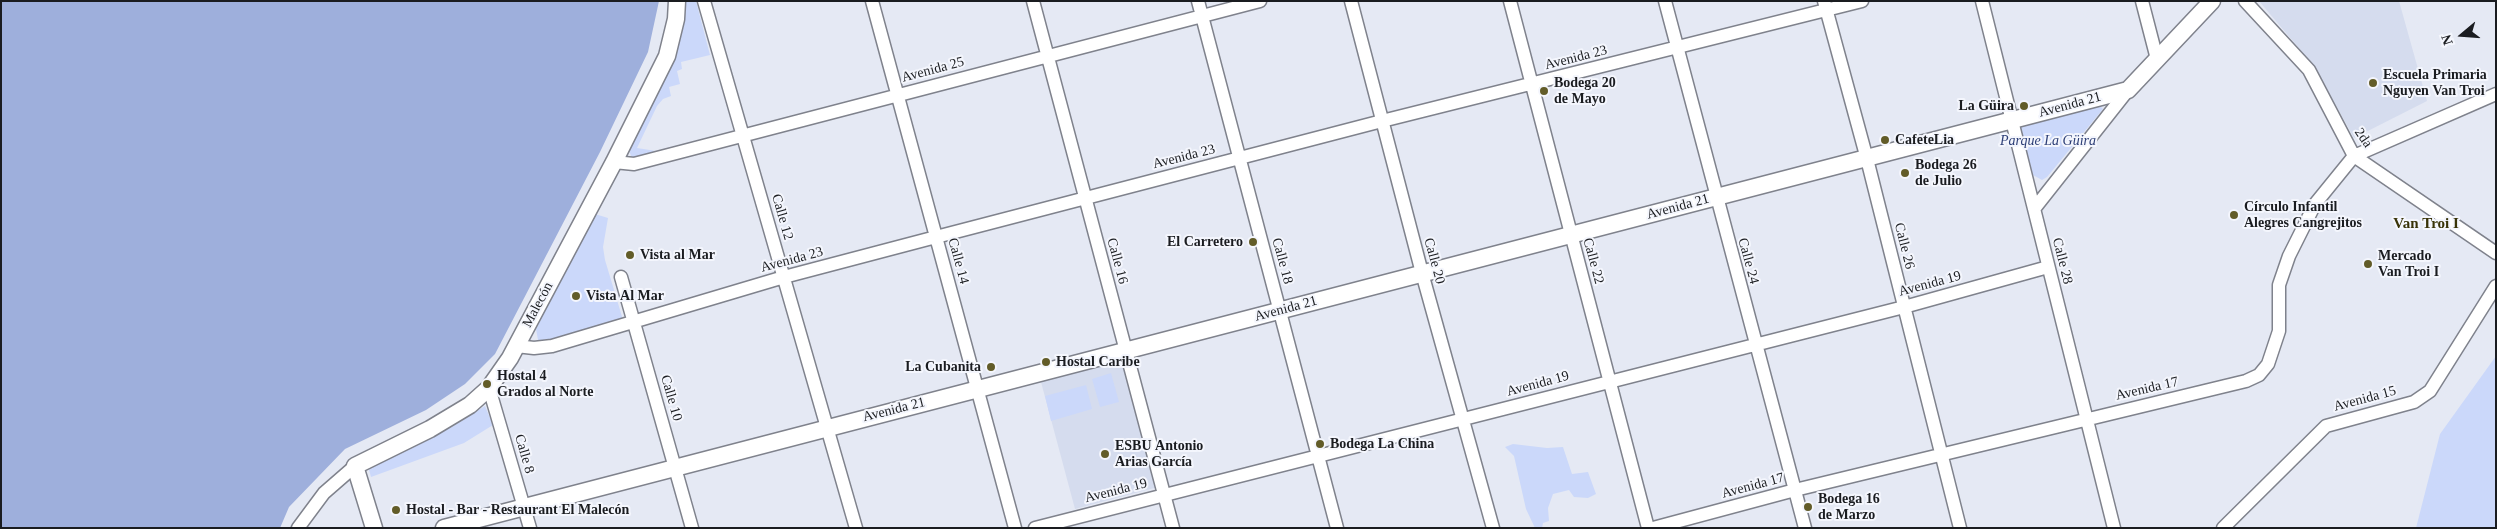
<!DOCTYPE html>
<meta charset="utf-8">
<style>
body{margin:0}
#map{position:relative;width:2497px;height:529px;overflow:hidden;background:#e5e9f4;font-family:Georgia,serif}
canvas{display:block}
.frame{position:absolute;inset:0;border:2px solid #1a1c20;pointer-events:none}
.north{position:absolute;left:2437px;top:10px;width:50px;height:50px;-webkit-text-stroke:4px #f4f6fd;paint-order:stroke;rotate:252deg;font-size:14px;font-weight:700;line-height:20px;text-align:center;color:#1a1c20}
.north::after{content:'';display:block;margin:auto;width:18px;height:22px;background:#1a1c20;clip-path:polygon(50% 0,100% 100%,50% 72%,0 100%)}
</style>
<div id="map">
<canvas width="2497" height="529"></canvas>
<div class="frame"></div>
<div class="north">N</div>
</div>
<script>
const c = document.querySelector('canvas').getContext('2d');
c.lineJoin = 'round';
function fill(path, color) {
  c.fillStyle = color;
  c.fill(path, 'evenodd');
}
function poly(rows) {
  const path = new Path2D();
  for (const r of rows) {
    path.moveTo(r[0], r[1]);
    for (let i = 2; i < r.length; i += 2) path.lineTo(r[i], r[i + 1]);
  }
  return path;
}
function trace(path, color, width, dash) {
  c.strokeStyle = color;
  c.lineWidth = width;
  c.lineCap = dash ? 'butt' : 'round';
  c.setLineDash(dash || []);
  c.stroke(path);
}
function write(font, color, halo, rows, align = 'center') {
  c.font = font + ' Georgia,serif';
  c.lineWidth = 4;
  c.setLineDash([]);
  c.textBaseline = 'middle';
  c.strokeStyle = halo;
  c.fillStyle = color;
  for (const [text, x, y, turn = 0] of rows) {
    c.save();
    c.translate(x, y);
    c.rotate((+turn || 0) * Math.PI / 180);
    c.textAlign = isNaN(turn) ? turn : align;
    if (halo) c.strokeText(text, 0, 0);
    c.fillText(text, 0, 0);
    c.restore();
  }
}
fill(poly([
 [2259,1,2399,1,2427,101,2354,138,2314,66],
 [1124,359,1158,487,1075,509,1041,382]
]), '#d5dcee');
fill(poly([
 [683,1,696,1,710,55,681,62,682,69,677,71,680,84,669,87,671,96,663,99,657,106,637,148,656,151,655,156,632,159,629,150],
 [2099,105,2103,109,2047,177,2042,180,2033,175,2020,127],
 [595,214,608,218,603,247,605,260,623,320,550,340,538,340,536,329],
 [2496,356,2496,528,2416,528,2440,434],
 [1111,373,1119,402,1100,407,1092,379],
 [1086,385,1092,409,1051,421,1045,396],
 [485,406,493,425,464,443,371,477,369,470,375,461,452,427],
 [1513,444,1547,448,1563,447,1572,474,1588,472,1596,494,1588,498,1574,497,1569,490,1553,494,1548,508,1549,521,1543,523,1542,528,1535,528,1526,509,1514,456,1505,447]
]), '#cbd8fa');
fill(poly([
 [1,1,659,1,648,52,600,152,495,354,465,384,426,410,345,449,289,507,280,528,1,528]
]), '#9eafdc');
const minor = poly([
 [704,1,856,528],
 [872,1,1015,528],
 [1033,1,1173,528],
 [1198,1,1337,528],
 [1351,1,1422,273,1493,528],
 [1510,1,1648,528],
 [1665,1,1805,528],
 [1824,1,1867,159,1960,528],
 [1982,1,2114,528],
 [2142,1,2157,59],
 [2245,1,2309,70,2354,156,2496,253],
 [614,162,634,164,1260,1],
 [2034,209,2128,90],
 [621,277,692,528],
 [516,346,534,348,552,346,784,277,936,237,1382,121,1862,1],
 [489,388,530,528],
 [298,528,324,493,355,466],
 [1035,528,1904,307,2048,267],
 [1653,528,1795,490,2246,381,2259,375,2268,364,2279,331,2279,285,2289,256,2315,204,2354,156,2496,94],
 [2223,528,2326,426,2414,402,2430,391,2496,286]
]);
const major = poly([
 [374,528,355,466,430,429,470,405,489,388,510,358,614,162,667,56,676,19,677,1],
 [444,528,2128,90,2212,1]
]);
trace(minor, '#7f828c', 15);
trace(major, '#7f828c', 19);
trace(minor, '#fff', 12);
trace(major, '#fff', 16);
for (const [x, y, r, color] of [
 [2373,83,5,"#625c28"],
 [1544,91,5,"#625c28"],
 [2024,106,5,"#625c28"],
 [1885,140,5,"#625c28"],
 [1905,173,5,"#625c28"],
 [2234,215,5,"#625c28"],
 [1253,242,5,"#625c28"],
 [630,255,5,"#625c28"],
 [2368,264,5,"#625c28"],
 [576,296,5,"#625c28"],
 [1046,362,5,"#625c28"],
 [991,367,5,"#625c28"],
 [487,384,5,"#625c28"],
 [1320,444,5,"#625c28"],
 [1105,454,5,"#625c28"],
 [1808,507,5,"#625c28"],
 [396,510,5,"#625c28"]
]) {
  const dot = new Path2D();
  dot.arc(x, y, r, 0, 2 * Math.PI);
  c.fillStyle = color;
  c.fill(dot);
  trace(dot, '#f4f6fd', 2);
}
write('14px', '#1a1c20', '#f4f6fd', [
 ["Avenida 23",1576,58,-14],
 ["Avenida 25",933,70,-15],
 ["Avenida 21",2070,105,-15],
 ["2da",2363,138,56],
 ["Avenida 23",1184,157,-14],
 ["Avenida 21",1678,207,-15],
 ["Calle 12",782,217,74],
 ["Calle 26",1904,246,76],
 ["Avenida 23",792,260,-15],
 ["Calle 14",958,261,75],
 ["Calle 16",1117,261,75],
 ["Calle 18",1282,261,75],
 ["Calle 20",1434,261,75],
 ["Calle 22",1593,261,75],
 ["Calle 24",1748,261,75],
 ["Calle 28",2062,261,76],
 ["Avenida 19",1930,284,-15],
 ["Malecón",538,305,-62],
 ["Avenida 21",1286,309,-15],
 ["Avenida 19",1538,384,-15],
 ["Avenida 17",2147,389,-13],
 ["Calle 10",671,398,74],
 ["Avenida 15",2365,399,-15],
 ["Avenida 21",894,410,-14],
 ["Calle 8",524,454,74],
 ["Avenida 17",1753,486,-15],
 ["Avenida 19",1116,491,-14]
]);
write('bold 14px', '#1a1c20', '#f4f6fd', [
 ["Escuela Primaria",2383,75],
 ["Nguyen Van Troi",2383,91],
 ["Bodega 20",1554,83],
 ["de Mayo",1554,99],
 ["La Güira",2014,106,"right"],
 ["CafeteLia",1895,140],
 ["Bodega 26",1915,165],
 ["de Julio",1915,181],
 ["Círculo Infantil",2244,207],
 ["Alegres Cangrejitos",2244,223],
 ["El Carretero",1243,242,"right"],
 ["Vista al Mar",640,255],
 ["Mercado",2378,256],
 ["Van Troi I",2378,272],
 ["Vista Al Mar",586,296],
 ["Hostal Caribe",1056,362],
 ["La Cubanita",981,367,"right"],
 ["Hostal 4",497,376],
 ["Grados al Norte",497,392],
 ["Bodega La China",1330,444],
 ["ESBU Antonio",1115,446],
 ["Arias García",1115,462],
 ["Bodega 16",1818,499],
 ["de Marzo",1818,515],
 ["Hostal - Bar - Restaurant El Malecón",406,510]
], 'left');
write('italic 14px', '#2c3e76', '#f4f6fd', [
 ["Parque La Güira",2048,141]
]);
write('bold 15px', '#383308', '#f4f6fd', [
 ["Van Troi I",2426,224]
]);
</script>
